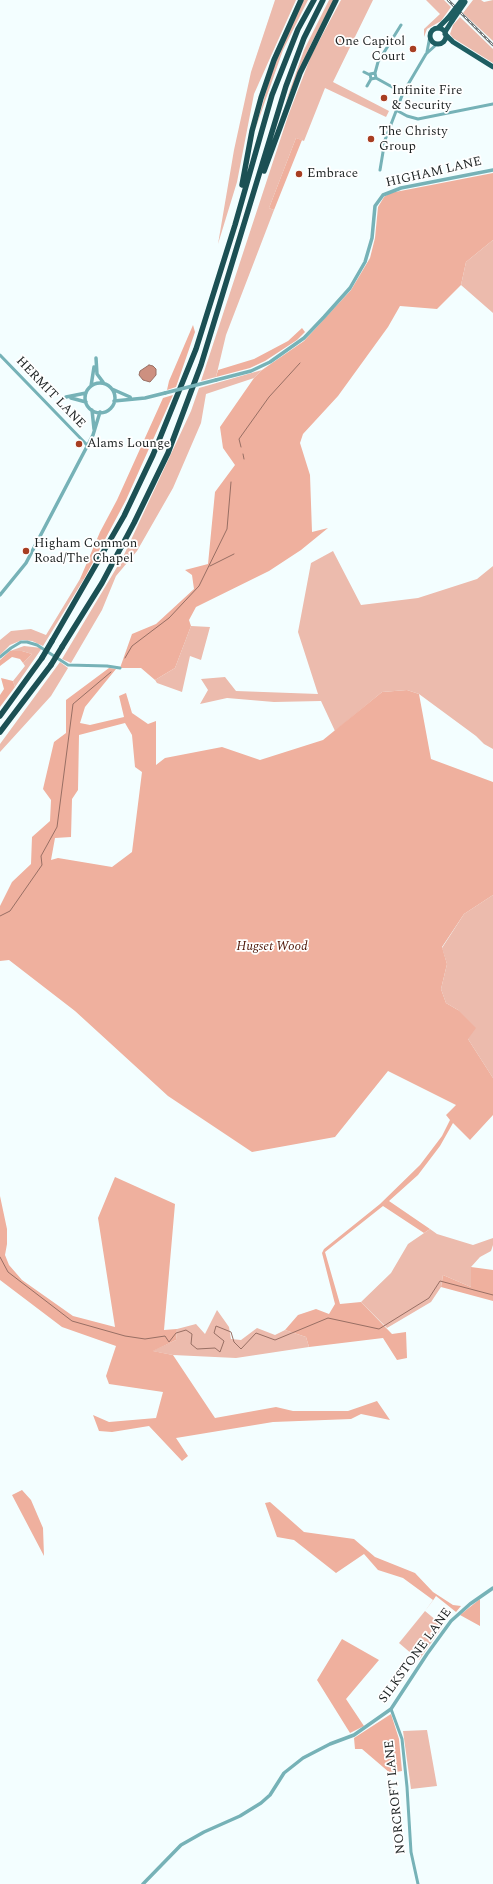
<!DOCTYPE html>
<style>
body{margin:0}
canvas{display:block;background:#f3feff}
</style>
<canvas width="493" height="1884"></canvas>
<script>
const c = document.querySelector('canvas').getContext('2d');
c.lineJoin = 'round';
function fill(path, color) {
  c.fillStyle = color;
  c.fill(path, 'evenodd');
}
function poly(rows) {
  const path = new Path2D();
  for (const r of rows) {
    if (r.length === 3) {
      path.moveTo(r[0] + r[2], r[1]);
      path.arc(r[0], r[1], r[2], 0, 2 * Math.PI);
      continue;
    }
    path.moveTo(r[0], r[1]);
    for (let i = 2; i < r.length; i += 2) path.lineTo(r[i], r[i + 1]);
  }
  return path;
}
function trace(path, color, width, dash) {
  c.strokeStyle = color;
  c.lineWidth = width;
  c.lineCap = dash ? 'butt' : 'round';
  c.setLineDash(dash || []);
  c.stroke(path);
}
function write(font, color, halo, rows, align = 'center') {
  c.font = font + ' Spectral,serif';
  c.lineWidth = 3.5;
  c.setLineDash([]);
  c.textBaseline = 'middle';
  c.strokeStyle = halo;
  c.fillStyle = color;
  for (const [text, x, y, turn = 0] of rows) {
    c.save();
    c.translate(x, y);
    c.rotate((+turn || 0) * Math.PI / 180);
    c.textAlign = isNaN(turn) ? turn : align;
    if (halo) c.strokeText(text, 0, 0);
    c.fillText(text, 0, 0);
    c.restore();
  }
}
fill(poly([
 [275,0,296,0,254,94,237,182,218,244,234,150,251,72],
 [303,0,308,0,283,50,255,130,275,61],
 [329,0,334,0,310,46,285,104,304,50],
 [341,0,373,0,333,82,389,111,386,117,325,88,304,141,296,138,269,208,274,210,226,335,216,377,201,381,288,116,311,56],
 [426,0,444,0,451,7,441,21,427,29,424,37,424,29,440,14],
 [473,0,481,0,484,2,493,0,493,41,463,13],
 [460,17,493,49,493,63,453,38,450,34,453,25],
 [493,240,493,313,461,285,466,262],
 [262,370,254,378,206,394,201,423,173,488,137,551,116,576,102,610,71,663,62,659,123,557,191,411,199,388],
 [333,551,361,605,418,598,477,579,493,566,493,749,484,744,476,736,419,694,407,690,382,692,335,731,321,701,274,702,227,698,200,704,208,690,201,679,225,677,236,691,318,694,298,632,311,563],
 [80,579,84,579,43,646,32,641,22,640,10,645,0,655,0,640,11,631,31,629,46,635],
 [191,626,210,627,201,660,190,656,182,692,157,683,155,680,175,668],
 [24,646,42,648,15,687,13,681,25,666,23,663,32,654,22,651,10,651],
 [60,662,68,668,51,696,0,752,0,744],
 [493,895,493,1078,468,1039,458,1010,446,1003,441,989,447,964,442,948,464,914],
 [430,1229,437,1234,473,1245,493,1238,493,1245,491,1251,480,1257,471,1267,471,1287,443,1275,441,1287,431,1302,387,1328,361,1302,391,1273,408,1244],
 [217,1310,229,1327,231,1339,241,1340,257,1328,275,1335,285,1330,306,1337,309,1347,236,1358,173,1355,152,1351,176,1340,177,1329,196,1324,205,1334],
 [425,1611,443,1626,419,1660,399,1643],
 [427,1730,437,1786,411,1789,403,1731]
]), '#ecbbad');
fill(poly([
 [296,138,302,140,274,210,269,208],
 [493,173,493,240,466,262,461,285,437,309,400,306,388,327,338,396,303,434,300,443,310,475,312,532,328,528,301,550,269,571,196,607,189,620,191,626,175,668,155,680,141,668,120,668,132,634,156,624,194,589,192,575,185,570,208,564,215,492,235,465,223,448,220,427,254,378,262,370,304,341,351,290,370,258,375,238,378,207,384,197,390,193],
 [193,325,195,332,176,387,167,390,169,381],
 [302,328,305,332,297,340,265,361,250,368,216,377,218,370,254,359,288,341],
 [173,395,126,500,84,579,80,579,100,532,117,500,163,398],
 [10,651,22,651,32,654,23,663,20,659,12,657,0,666,0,660],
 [109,668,116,669,85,707,80,723,90,725,124,717,119,696,126,693,132,713,148,724,156,721,156,765,165,758,222,747,260,760,323,740,382,692,407,690,419,694,431,759,493,782,493,895,464,914,442,947,447,964,441,989,446,1003,458,1010,476,1028,468,1039,493,1078,493,1115,470,1140,453,1123,440,1146,418,1175,389,1201,430,1229,424,1233,383,1206,325,1252,340,1304,361,1302,392,1334,406,1332,407,1358,397,1360,383,1338,309,1347,306,1337,285,1330,298,1315,316,1309,329,1314,335,1304,322,1253,324,1249,380,1204,420,1165,442,1136,450,1120,446,1115,456,1105,388,1071,335,1137,252,1152,168,1096,75,1011,9,960,0,961,0,906,12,882,31,864,32,837,50,821,51,800,43,789,54,742,66,733,66,700],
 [125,723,132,735,135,767,142,772,132,852,112,867,58,858,51,860,55,838,71,837,72,799,78,790,79,735],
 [1,678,13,681,15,687,0,707,0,695,4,689],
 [115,1177,175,1204,164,1330,177,1329,176,1340,153,1351,173,1355,215,1418,276,1407,293,1411,348,1411,377,1401,390,1420,361,1414,351,1419,273,1422,176,1438,188,1456,182,1461,149,1426,112,1432,99,1431,93,1415,109,1422,156,1418,163,1392,109,1384,106,1376,116,1346,62,1327,0,1280,0,1196,7,1229,7,1244,5,1255,9,1265,22,1280,73,1316,115,1327,98,1218],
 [471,1267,493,1270,493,1301,441,1287,443,1275,471,1287],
 [22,1490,31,1500,43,1528,44,1556,12,1495],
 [270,1502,304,1532,354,1539,375,1557,415,1573,433,1592,453,1605,461,1606,456,1612,436,1596,434,1599,425,1611,433,1600,403,1578,378,1570,364,1554,336,1573,294,1540,277,1537,265,1503],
 [480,1599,480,1626,460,1615],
 [342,1639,379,1660,346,1699,364,1726,350,1733,317,1680],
 [391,1714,399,1739,402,1771,390,1773,362,1749,355,1749,354,1738]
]), '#efb09e');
const water = poly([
 [149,365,153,366,156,369,156,375,150,382,143,380,139,375,140,371,149,365]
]);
fill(water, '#cd9080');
trace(water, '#986f64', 1);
trace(poly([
 [241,447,239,439,269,397,300,363],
 [243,454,244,459],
 [210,566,234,554],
 [125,658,132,646,169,618,199,586,227,529,231,482],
 [0,916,10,911,42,865,41,856,57,827,73,704,111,672],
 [0,1257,8,1272,72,1321,125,1336,145,1339,165,1336,169,1342,176,1333,186,1330,192,1334,191,1344,197,1349,215,1348,220,1352,224,1341,214,1333,216,1326,231,1332,234,1342,241,1349,256,1333,275,1340,328,1318,379,1329,429,1298,440,1281,493,1295]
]), '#986f64', 1);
trace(poly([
 [427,52,430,36],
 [364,72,370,75],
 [375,73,378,62,401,25],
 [376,78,371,79,370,74,375,73,376,78,403,93],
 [367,86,371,79],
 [396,110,407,116,418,119,493,104],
 [380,170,385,140,403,93,426,54,437,44],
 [0,355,87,445],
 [0,657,11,648,21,642,27,642,37,645,68,665,107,666,120,668],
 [391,1709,402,1739,407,1787,411,1852,418,1884]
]), '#76b2b7', 3);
trace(poly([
 [96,358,97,374,103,382],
 [216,380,251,371,270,362,304,338,324,317,350,288,365,262,372,238,375,206,383,195,401,188,493,170],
 [100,398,15],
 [91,386,94,367],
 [112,389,130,397],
 [66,397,86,393],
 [71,398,86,402],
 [114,401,145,398,165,393],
 [92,410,94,429],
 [0,595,26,563,93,435,100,412],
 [143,1884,181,1845,204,1832,240,1816,261,1803,270,1795,284,1773,303,1758,330,1744,354,1735,391,1709,427,1654,451,1621,470,1604,493,1588]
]), '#76b2b7', 3.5);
trace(poly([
 [438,28,448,18],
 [438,36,8],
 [445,32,452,21],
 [445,34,453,42,493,67]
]), '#1e5e62', 5);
trace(poly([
 [264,171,300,73,336,0],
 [242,185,252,131,261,98,274,60,301,0],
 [52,641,124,516,153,455,196,349,235,225,272,95,298,29,314,0],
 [62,647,102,583,134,523,168,453,201,365,286,86,304,38,323,0],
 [0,716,42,658],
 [0,732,51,665]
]), '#1b5054', 5.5);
const rail = poly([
 [448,0,493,45]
]);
trace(rail, '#717879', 2.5);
trace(rail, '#fff', 1, [3]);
trace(poly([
 [165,393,216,380]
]), '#76b2b7', 3.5);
trace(poly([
 [448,18,462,0],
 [452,21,465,2]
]), '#1e5e62', 5);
trace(poly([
 [42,658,52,641],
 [51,665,62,647]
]), '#1b5054', 5.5);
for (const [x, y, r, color] of [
 [413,49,4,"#a73e22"],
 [384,98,4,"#a73e22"],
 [371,139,4,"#a73e22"],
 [299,174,4,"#a73e22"],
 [79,444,4,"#a73e22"],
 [26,551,4,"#a73e22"]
]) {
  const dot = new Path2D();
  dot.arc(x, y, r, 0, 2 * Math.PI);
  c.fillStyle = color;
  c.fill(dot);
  trace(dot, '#fff', 1.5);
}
write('13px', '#1d2222', '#fff', [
 ["One Capitol",405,42,"right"],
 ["Court",405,57,"right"],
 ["Infinite Fire",392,91],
 ["& Security",392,106],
 ["The Christy",379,132],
 ["Group",379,147],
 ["Embrace",307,174],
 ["Alams Lounge",87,444],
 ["Higham Common",34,544],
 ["Road/The Chapel",34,559]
], 'left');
write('13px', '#1d2222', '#fff', [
 ["HIGHAM LANE",434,173,-13],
 ["HERMIT LANE",50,393,46],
 ["SILKSTONE LANE",416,1656,-54],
 ["NORCROFT LANE",396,1797,-96]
]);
write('italic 13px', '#4d1607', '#fff', [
 ["Hugset Wood",272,947]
]);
</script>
